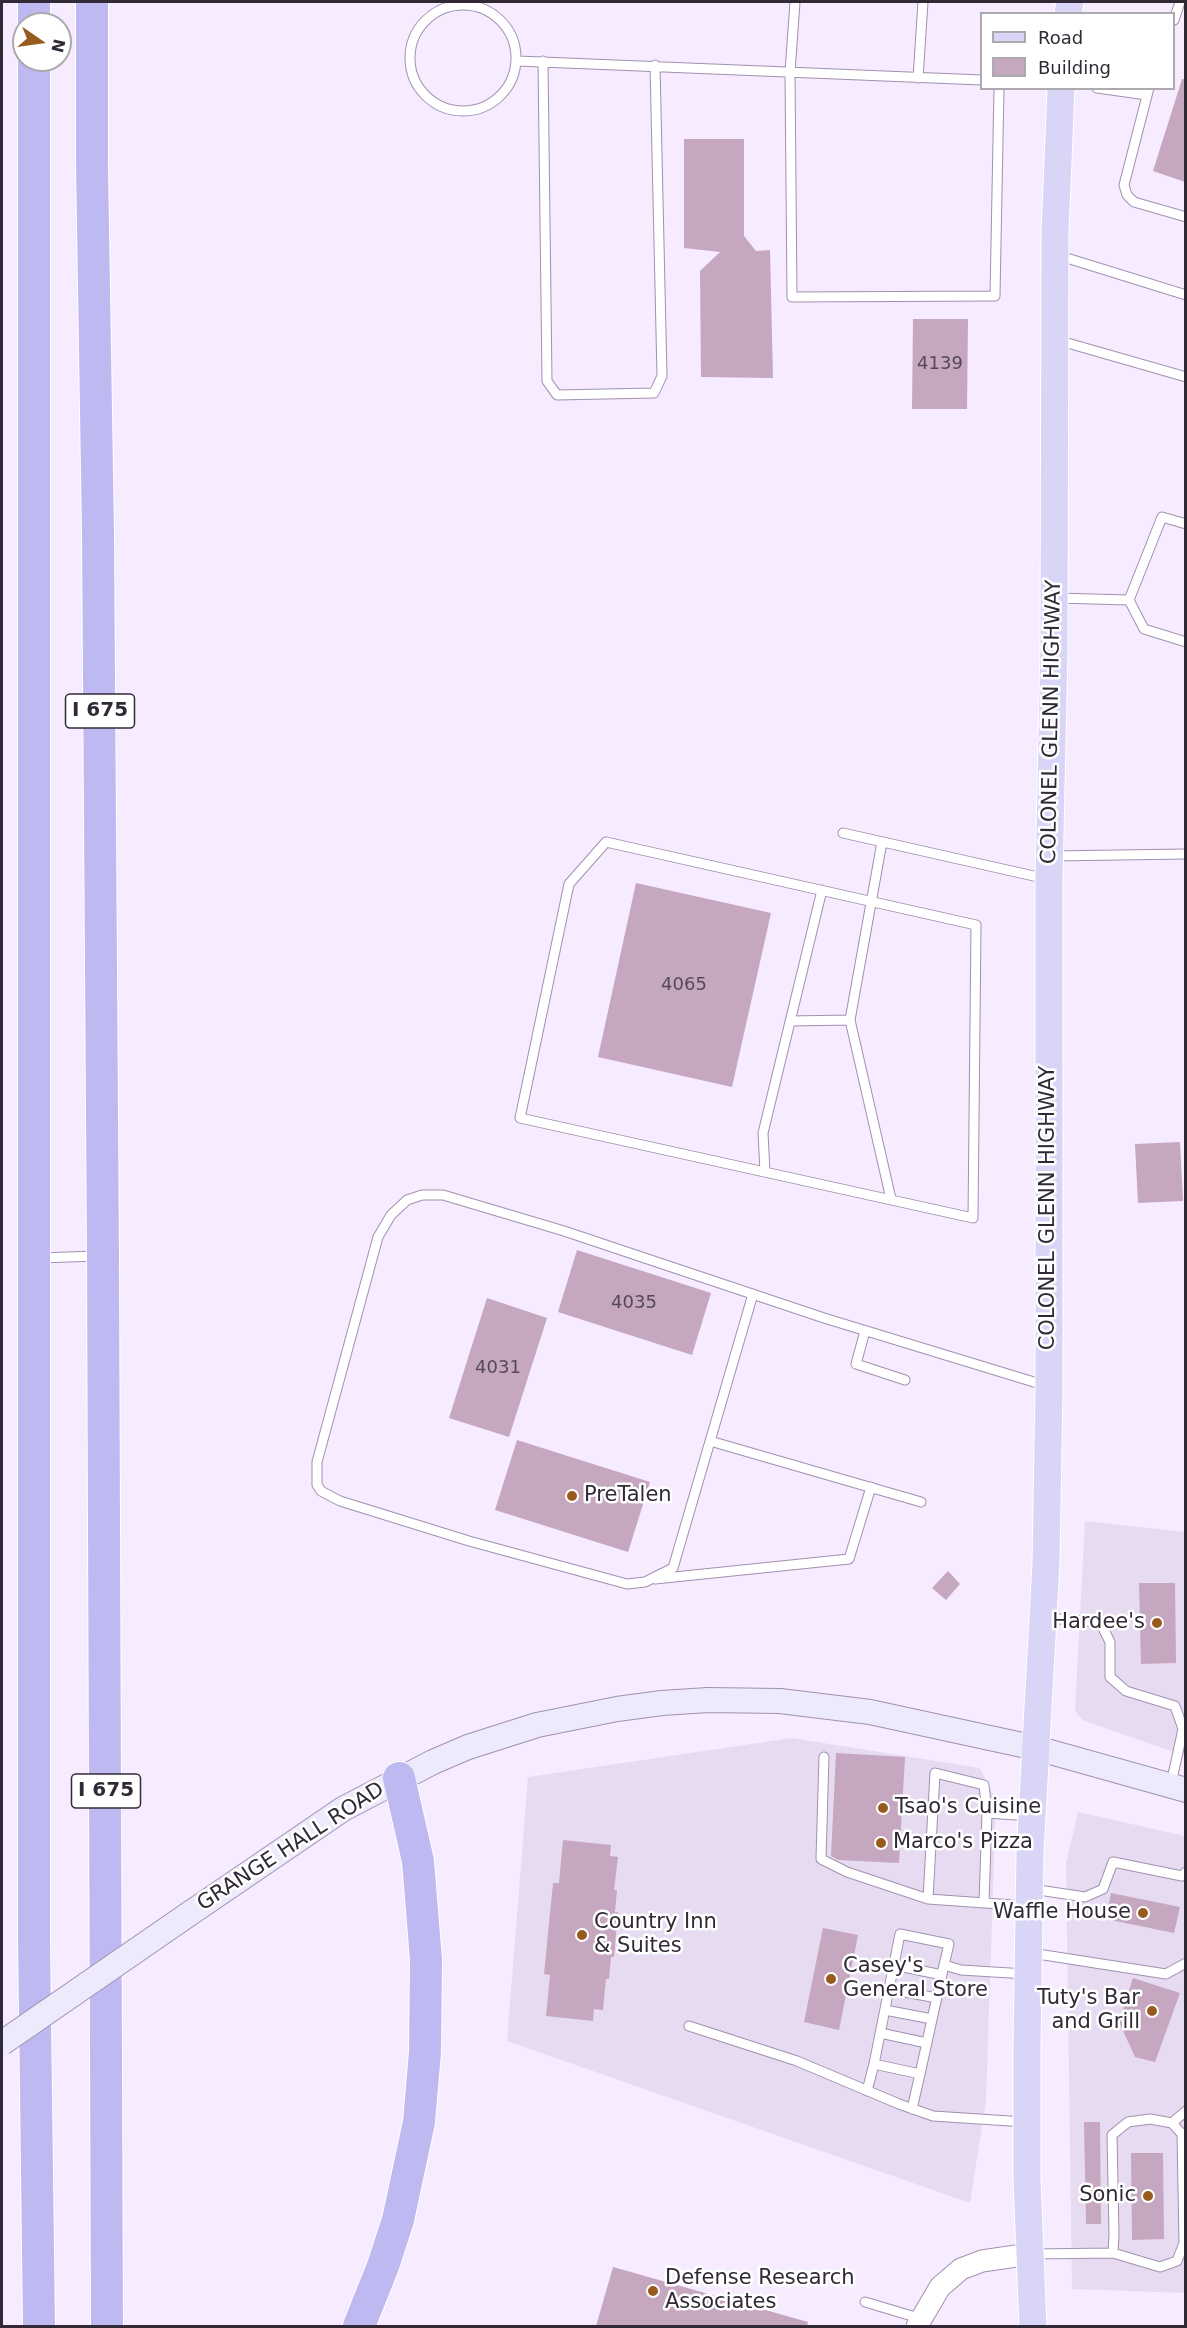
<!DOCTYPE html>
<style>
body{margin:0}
#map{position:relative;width:1187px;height:2328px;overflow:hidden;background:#f6ebff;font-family:"DejaVu Sans",sans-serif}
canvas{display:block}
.frame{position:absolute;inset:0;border:3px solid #312a36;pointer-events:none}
.legend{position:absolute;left:980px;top:12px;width:195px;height:78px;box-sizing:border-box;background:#fff;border:2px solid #adaaaf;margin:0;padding:8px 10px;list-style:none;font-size:18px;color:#312a36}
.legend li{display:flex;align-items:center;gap:12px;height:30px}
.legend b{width:30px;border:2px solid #adaaaf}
.north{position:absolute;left:12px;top:12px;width:60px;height:60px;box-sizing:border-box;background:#fff;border:2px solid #adaaaf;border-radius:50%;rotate:103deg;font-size:16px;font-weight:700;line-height:24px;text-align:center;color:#312a36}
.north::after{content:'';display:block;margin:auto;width:21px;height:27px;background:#985b1f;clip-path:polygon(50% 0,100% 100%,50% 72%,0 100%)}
</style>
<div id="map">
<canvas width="1187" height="2328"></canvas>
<div class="frame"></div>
<ul class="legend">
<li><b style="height:8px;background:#d8d5f7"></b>Road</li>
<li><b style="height:16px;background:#c5a7c0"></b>Building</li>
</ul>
<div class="north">N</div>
</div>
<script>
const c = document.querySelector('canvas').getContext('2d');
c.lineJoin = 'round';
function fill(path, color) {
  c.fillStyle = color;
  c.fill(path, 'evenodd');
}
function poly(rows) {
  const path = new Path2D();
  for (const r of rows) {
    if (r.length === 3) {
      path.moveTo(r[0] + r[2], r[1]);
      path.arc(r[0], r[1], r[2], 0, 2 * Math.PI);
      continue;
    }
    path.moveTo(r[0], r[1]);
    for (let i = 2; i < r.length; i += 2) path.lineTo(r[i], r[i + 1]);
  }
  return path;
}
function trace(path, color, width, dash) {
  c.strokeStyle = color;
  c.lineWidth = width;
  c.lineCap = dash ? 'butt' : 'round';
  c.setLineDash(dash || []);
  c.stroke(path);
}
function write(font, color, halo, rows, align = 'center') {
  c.font = font + ' "DejaVu Sans",sans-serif';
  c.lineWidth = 5;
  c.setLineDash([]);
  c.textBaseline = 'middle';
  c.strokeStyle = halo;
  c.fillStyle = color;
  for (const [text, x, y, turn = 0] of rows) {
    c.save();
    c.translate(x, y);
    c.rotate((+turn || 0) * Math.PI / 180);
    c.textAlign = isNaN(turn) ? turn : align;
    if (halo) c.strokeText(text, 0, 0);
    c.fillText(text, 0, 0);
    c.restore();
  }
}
fill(poly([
 [1085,1521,1185,1532,1185,1756,1082,1720,1075,1710],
 [792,1738,980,1768,996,1800,986,2100,970,2203,507,2041,528,1777],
 [1078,1812,1185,1836,1186,2293,1072,2289,1066,1864]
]), '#e7dbf2');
fill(poly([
 [1182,79,1185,79,1185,182,1153,171],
 [684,139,744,139,744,236,756,251,770,250,773,378,701,377,700,271,720,252,684,248],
 [913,319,968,319,967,409,912,409],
 [636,883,771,913,732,1087,598,1057],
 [1180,1142,1183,1201,1138,1203,1135,1144],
 [577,1250,711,1293,692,1355,558,1312],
 [487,1298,547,1318,509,1437,449,1418],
 [517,1440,650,1482,628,1552,495,1510],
 [948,1571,960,1584,946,1600,932,1588],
 [1139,1583,1175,1583,1176,1663,1141,1664],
 [836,1753,905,1757,899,1863,838,1860,831,1856],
 [563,1840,611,1845,610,1856,618,1857,614,1890,617,1890,615,1912,618,1912,614,1957,611,1957,609,1979,606,1979,603,2010,594,2009,593,2021,546,2016,550,1975,544,1974,553,1883,559,1883],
 [1111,1893,1180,1907,1174,1933,1106,1919],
 [823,1928,858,1935,839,2030,804,2022],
 [1133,1978,1180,1993,1155,2062,1135,2057,1119,2022],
 [1084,2122,1100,2122,1101,2224,1086,2224],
 [1131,2153,1163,2153,1164,2239,1132,2240],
 [613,2267,808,2322,807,2326,596,2326]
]), '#c5a7c0');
const service = poly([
 [795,2,790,72,792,297,995,296,999,88],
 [463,58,53],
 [1174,20,1180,2],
 [517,61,982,80],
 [543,61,547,381,557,395,654,393,662,376,655,65],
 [918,78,923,2],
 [1097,88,1147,95],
 [1149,88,1124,185,1127,195,1134,202,1186,217],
 [1057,255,1186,295],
 [1057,340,1186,377],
 [1186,524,1162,517,1129,600,1144,629,1186,642],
 [1056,598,1129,600],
 [843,833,1047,879],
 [606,842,976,925,973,1218,520,1118,569,884,606,842],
 [882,842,850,1020,891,1199],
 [1052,856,1186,854],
 [790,1021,850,1020],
 [765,1172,763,1133,822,890],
 [39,1258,98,1256],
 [753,1294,673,1568,645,1582,627,1584,469,1541,340,1501,321,1491,317,1485,317,1462,378,1237,391,1215,407,1200,422,1195,443,1195,564,1231,824,1318,1047,1386],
 [865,1331,856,1364,905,1380],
 [710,1441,921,1502],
 [655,1579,849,1559,871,1487],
 [1046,1618,1100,1622,1110,1642,1110,1677,1126,1691,1175,1706,1183,1729,1171,1784],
 [824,1757,821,1859,847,1872,928,1899],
 [1032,1889,1085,1897,1103,1889,1113,1862,1182,1876,1186,1872],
 [984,1903,987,1813],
 [1028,1906,928,1899,935,1773,984,1785,987,1813,1030,1816],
 [1031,1953,1166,1974,1186,1963],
 [894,1965,942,1975],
 [944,1965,949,1944,900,1934,874,2064,920,2074,944,1965,961,1970,1026,1974],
 [889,1989,937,1998],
 [885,2010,932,2019],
 [689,2026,797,2061,899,2104,933,2116,1025,2122],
 [880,2033,927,2043],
 [867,2091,874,2064],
 [912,2109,920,2074],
 [1172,2123,1186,2111],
 [1032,2254,1113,2253,1160,2267,1177,2261,1184,2243,1182,2134,1172,2123,1150,2119,1128,2122,1112,2135,1114,2235,1113,2253],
 [865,2302,922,2319]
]);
const tertiary = poly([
 [917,2326,940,2287,961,2269,982,2261,1030,2254]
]);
const secondary = poly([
 [189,1914,343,1809,433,1762,468,1747,537,1725,617,1709,662,1703,708,1700,780,1701,870,1712,1036,1748,1186,1790]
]);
const primary = poly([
 [1068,14,1070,2],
 [1033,2326,1027,2180,1027,2044,1030,1853,1046,1563,1049,1387,1049,880,1054,649,1055,233,1061,88]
]);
const motorway = poly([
 [34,2,34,24],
 [92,2,92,165,98,533,103,1256,107,2326],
 [34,60,34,1939,39,2326],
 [359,2326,383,2266,398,2220,419,2122,425,2052,426,1960,418,1861,399,1778]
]);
trace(service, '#a190af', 11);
trace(tertiary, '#a190af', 23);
trace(secondary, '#a190af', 26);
trace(primary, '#fff', 29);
trace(motorway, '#fff', 34);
trace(service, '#fff', 9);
trace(tertiary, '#fff', 21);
trace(secondary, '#eceafb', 24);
trace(primary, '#d8d5f7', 27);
trace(motorway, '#beb9f1', 32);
const secondaryBridge = poly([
 [2,2043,189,1914]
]);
trace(secondaryBridge, '#a190af', 26, []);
trace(secondaryBridge, '#eceafb', 24);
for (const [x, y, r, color] of [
 [572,1496,6,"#985b1f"],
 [1157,1623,6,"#985b1f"],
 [883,1808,6,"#985b1f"],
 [881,1843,6,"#985b1f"],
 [1143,1913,6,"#985b1f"],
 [582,1935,6,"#985b1f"],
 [831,1979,6,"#985b1f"],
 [1152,2011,6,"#985b1f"],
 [1148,2196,6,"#985b1f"],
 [653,2291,6,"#985b1f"]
]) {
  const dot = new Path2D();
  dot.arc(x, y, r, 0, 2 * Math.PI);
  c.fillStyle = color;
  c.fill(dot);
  trace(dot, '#fff', 2);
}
write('18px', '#564958', null, [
 ["4139",940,364],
 ["4065",684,985],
 ["4035",634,1303],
 ["4031",498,1368]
]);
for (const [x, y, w] of [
 [100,711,69],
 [106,1791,69]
]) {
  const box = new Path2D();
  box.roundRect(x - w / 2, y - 17, w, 34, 4.5);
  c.fillStyle = '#fff';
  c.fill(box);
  trace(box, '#312a36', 1.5);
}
write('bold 20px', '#312a36', null, [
 ["I 675",100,711],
 ["I 675",106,1791]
]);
write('21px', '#312a36', '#fff', [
 ["COLONEL GLENN HIGHWAY",1052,722,-89],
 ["COLONEL GLENN HIGHWAY",1049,1208,-90],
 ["GRANGE HALL ROAD",291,1847,-33]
]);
write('21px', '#312a36', '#fff', [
 ["PreTalen",584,1496],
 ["Hardee's",1145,1623,"right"],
 ["Tsao's Cuisine",895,1808],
 ["Marco's Pizza",893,1843],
 ["Waffle House",1131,1913,"right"],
 ["Country Inn",594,1923],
 ["& Suites",594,1947],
 ["Casey's",843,1967],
 ["General Store",843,1991],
 ["Tuty's Bar",1140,1999,"right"],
 ["and Grill",1140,2023,"right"],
 ["Sonic",1136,2196,"right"],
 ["Defense Research",665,2279],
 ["Associates",665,2303]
], 'left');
</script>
